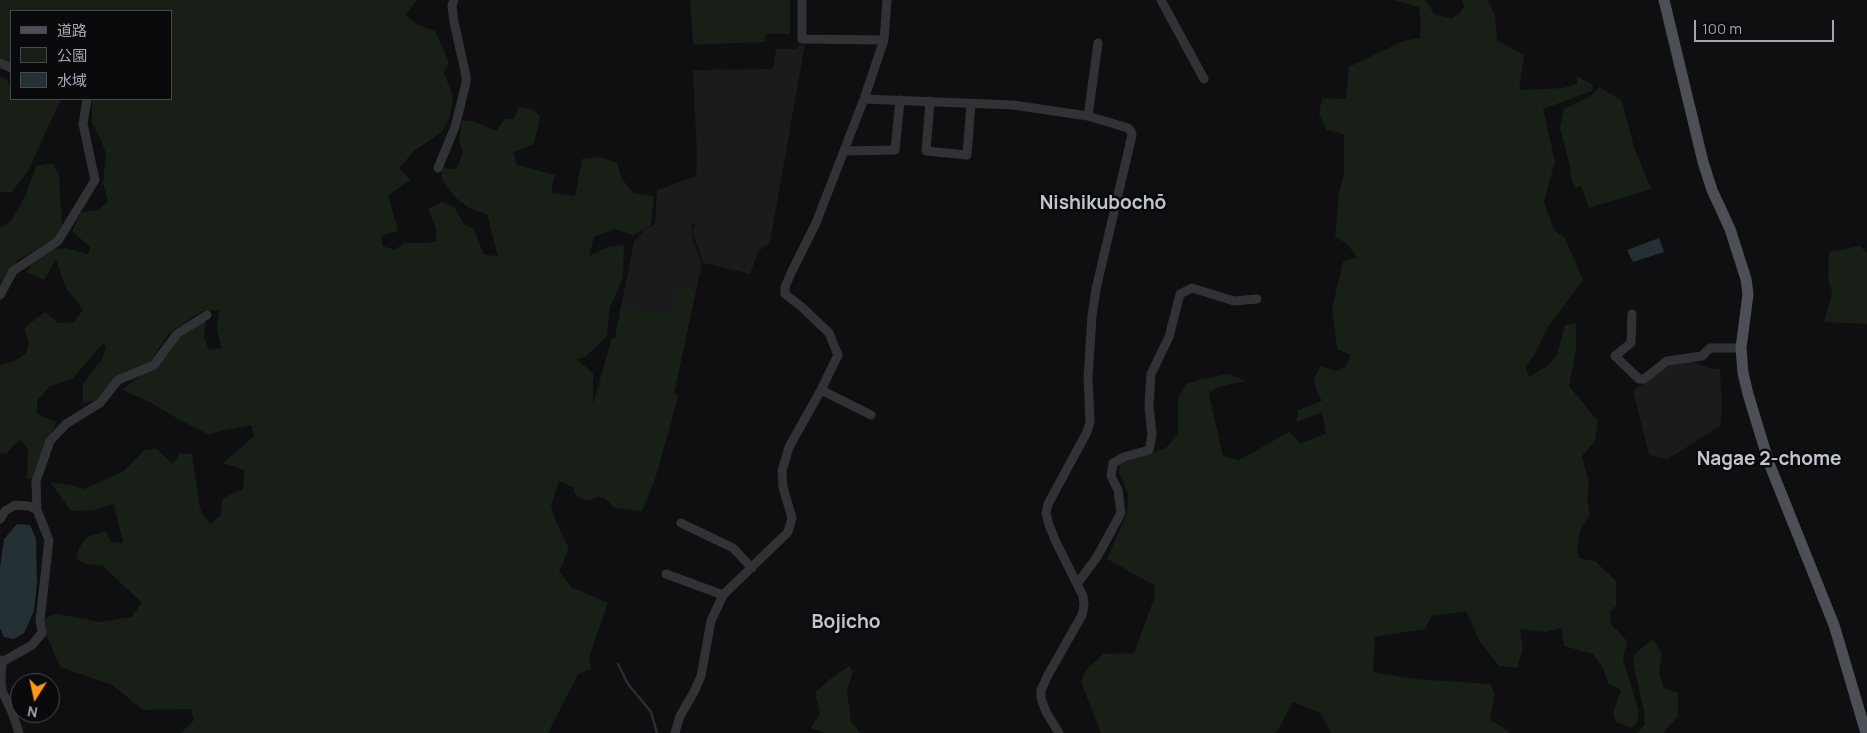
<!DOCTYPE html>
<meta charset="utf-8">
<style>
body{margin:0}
#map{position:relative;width:1867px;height:733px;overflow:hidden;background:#0f0f11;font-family:Manrope,"Noto Sans JP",sans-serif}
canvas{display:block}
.legend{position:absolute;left:10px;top:10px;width:162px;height:90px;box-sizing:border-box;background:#0a0a0c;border:1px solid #46494f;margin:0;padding:6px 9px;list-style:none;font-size:15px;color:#9fa7b3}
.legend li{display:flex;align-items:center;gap:10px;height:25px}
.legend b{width:25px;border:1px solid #46494f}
.north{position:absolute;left:10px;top:673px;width:50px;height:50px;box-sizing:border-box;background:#0a0a0c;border:1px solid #46494f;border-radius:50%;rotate:190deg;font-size:14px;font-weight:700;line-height:20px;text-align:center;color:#9fa7b3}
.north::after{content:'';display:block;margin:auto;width:18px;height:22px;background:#ff9819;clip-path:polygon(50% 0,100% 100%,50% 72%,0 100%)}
.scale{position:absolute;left:1694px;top:20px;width:140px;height:22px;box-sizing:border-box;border:2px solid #9fa7b3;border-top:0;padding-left:6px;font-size:15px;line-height:18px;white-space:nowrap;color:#9fa7b3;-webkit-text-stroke:4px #0a0a0c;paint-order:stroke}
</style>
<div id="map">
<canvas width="1867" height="733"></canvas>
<ul class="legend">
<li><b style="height:6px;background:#4c4f55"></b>道路</li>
<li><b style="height:14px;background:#171f17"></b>公園</li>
<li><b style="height:14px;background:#253035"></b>水域</li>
</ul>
<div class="north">N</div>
<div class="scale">100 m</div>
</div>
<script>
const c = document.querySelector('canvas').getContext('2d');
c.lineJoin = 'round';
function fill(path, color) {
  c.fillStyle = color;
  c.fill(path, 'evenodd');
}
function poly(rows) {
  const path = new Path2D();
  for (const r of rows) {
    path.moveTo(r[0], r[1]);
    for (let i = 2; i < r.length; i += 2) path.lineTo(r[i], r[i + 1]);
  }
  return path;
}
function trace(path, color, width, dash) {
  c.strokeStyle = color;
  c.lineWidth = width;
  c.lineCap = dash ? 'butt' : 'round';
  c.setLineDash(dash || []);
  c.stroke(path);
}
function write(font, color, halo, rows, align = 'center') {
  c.font = font + ' Manrope,sans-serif';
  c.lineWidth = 5;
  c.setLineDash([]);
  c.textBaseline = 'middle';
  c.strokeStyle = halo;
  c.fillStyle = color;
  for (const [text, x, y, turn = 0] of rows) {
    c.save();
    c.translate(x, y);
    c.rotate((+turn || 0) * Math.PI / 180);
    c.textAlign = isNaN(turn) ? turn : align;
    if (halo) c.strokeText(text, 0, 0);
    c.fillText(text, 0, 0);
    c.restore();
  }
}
fill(poly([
 [805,44,770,242,758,252,750,274,703,263,693,234,695,224,692,224,693,241,702,263,674,393,678,397,656,476,642,511,615,508,605,498,598,497,590,500,581,499,574,492,595,397,612,338,615,338,634,242,645,229,655,224,657,190,696,176,697,156,693,70,772,69,774,65,776,49,797,49,799,45],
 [1689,360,1711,369,1720,369,1722,407,1720,426,1668,459,1649,455,1633,390,1645,383,1671,363]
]), '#1b1b1e');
fill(poly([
 [0,0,417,0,405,15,418,25,435,31,449,62,444,73,453,96,450,117,442,132,414,151,399,168,411,180,388,195,398,231,382,236,382,246,395,250,404,243,427,243,436,241,436,229,428,209,442,202,454,207,464,224,474,229,484,255,498,256,487,214,469,208,456,198,442,179,442,168,456,169,463,153,459,140,462,120,476,122,496,131,505,119,514,119,519,107,534,110,540,117,534,144,513,153,517,165,555,175,551,193,575,196,582,159,602,157,617,163,622,179,633,193,654,196,651,225,634,235,614,229,594,237,589,256,605,248,624,245,623,278,610,307,607,336,585,357,576,359,593,373,593,405,612,338,615,338,621,306,672,316,677,287,696,291,674,393,678,397,656,476,642,511,615,508,605,498,598,497,590,500,581,499,574,492,575,488,559,481,551,506,556,522,569,549,559,571,571,587,608,603,589,657,591,669,578,674,548,733,181,733,194,720,191,709,143,710,112,685,60,667,47,636,45,618,57,614,101,622,131,617,142,603,103,566,85,564,76,559,79,548,87,537,106,531,111,542,123,543,114,504,95,510,71,511,50,482,70,485,84,489,124,471,144,450,157,449,173,464,180,453,192,454,200,509,210,524,220,516,223,498,243,489,244,470,223,463,254,436,251,425,208,434,178,419,150,402,122,390,141,375,177,340,206,320,204,338,209,350,221,348,217,329,219,310,202,311,169,333,150,362,116,377,99,400,83,403,83,384,102,359,106,346,103,343,72,379,50,386,37,401,37,414,56,422,49,438,34,479,27,479,28,450,20,439,7,453,0,454,0,365,15,361,26,353,29,342,24,328,45,312,58,323,74,322,83,310,65,286,56,259,44,280,26,272,35,261,51,250,65,248,88,254,90,247,72,231,81,212,98,210,108,201,103,183,106,154,101,140,92,123,92,99,171,99,171,11,11,11,11,65,0,60],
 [690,0,790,0,790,34,766,34,765,42,693,45],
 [1394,0,1425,0,1435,15,1452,18,1460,13,1464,6,1462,0,1488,0,1495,16,1497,40,1524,55,1519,90,1563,88,1577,84,1577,76,1593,85,1592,91,1543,109,1555,161,1544,202,1554,230,1565,238,1583,280,1548,327,1536,352,1526,367,1529,377,1547,366,1557,355,1565,325,1576,323,1576,350,1569,386,1598,421,1595,441,1582,456,1589,483,1587,498,1590,514,1580,530,1577,550,1579,558,1595,561,1616,581,1616,606,1610,611,1611,624,1627,641,1623,659,1639,712,1637,723,1632,728,1616,722,1613,713,1621,690,1608,683,1602,666,1593,654,1564,646,1561,628,1545,632,1520,629,1523,649,1517,668,1499,666,1480,642,1466,611,1432,616,1425,629,1375,637,1373,672,1415,679,1490,684,1495,694,1490,720,1509,731,1508,733,1331,733,1320,713,1293,702,1278,730,1275,733,1101,733,1081,682,1086,670,1103,654,1134,653,1155,596,1154,585,1107,559,1127,513,1128,494,1119,473,1121,460,1150,454,1167,447,1178,433,1178,398,1186,384,1201,379,1228,374,1246,381,1217,387,1209,394,1223,456,1239,460,1289,432,1300,443,1326,434,1322,412,1297,422,1298,410,1322,401,1316,390,1314,378,1321,366,1335,371,1346,367,1351,355,1337,349,1332,308,1343,262,1357,257,1346,243,1335,237,1339,193,1344,174,1344,134,1327,130,1319,114,1322,98,1346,99,1349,67,1403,41,1420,38,1421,25,1419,7],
 [0,76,8,80,9,87,11,87,11,99,61,99,28,171,12,192,0,192],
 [1600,87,1622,101,1634,147,1651,189,1589,208,1581,186,1575,188,1570,174,1571,170,1560,128,1564,109,1589,97],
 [53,163,59,175,62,225,57,237,18,260,0,282,0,228,11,221,26,194,36,166],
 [1860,246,1867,253,1867,324,1824,322,1832,293,1828,277,1829,252],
 [1653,639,1662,654,1659,673,1664,688,1678,693,1678,716,1663,733,1637,733,1645,725,1644,712,1633,661,1636,653],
 [849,666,853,671,847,691,851,722,861,733,826,733,811,728,820,713,815,693,829,680]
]), '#171f17');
fill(poly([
 [1659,238,1664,252,1633,262,1627,250],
 [17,524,30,525,36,539,37,583,34,611,24,633,14,639,4,637,0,628,0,568,4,539]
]), '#253035');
trace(poly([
 [618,664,628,684,651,712,657,733]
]), '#253035', 2.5);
trace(poly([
 [802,0,802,39,884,40],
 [1161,0,1204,79],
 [0,63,11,68],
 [864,99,1013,105,1088,116,1128,128,1131,131,1132,135,1096,289,1092,316,1088,377,1090,422,1087,432,1048,504,1046,513,1049,525,1056,542,1083,596,1084,605,1082,615,1048,675,1041,690,1041,698,1046,712,1059,733],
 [930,101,926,151,967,155,971,103],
 [1088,116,1098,43],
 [844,151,895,150,900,100],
 [438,168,455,127,466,83,466,76,454,22,452,5,454,0],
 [0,295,13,271,58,241,95,180,83,124,87,99],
 [1632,314,1631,343,1615,356,1639,379,1644,379,1667,361,1702,356,1710,348,1741,348],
 [821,390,871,415],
 [37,510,36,481,50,441,66,424,100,403,118,380,154,365,177,334,207,315],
 [0,519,5,511,15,505,29,506,37,510,49,540,40,620,42,633,32,645,2,662],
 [681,523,733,548,752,568],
 [666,574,723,595],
 [1077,584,1097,557,1121,513,1118,490,1111,476,1113,463,1124,457,1149,450,1152,435,1149,406,1151,374,1169,337,1180,294,1192,288,1234,301,1257,299],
 [0,660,2,662,1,680,2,691,12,712,19,733],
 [675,733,680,716,694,692,701,676,711,621,723,595,788,532,792,518,783,487,782,471,789,447,821,390,838,355,829,333,803,308,785,294,785,287,792,271,816,223,864,99,884,40,887,0]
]), '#303236', 9);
trace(poly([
 [1664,0,1703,162,1712,190,1730,229,1746,279,1748,294,1741,348,1743,373,1748,394,1769,463,1834,625,1866,733]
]), '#4c4f55', 11);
write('bold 19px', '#c0c6cf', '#0a0a0c', [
 ["Nishikubochō",1103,204],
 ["Nagae 2-chome",1769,460],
 ["Bojicho",846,623]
]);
</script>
